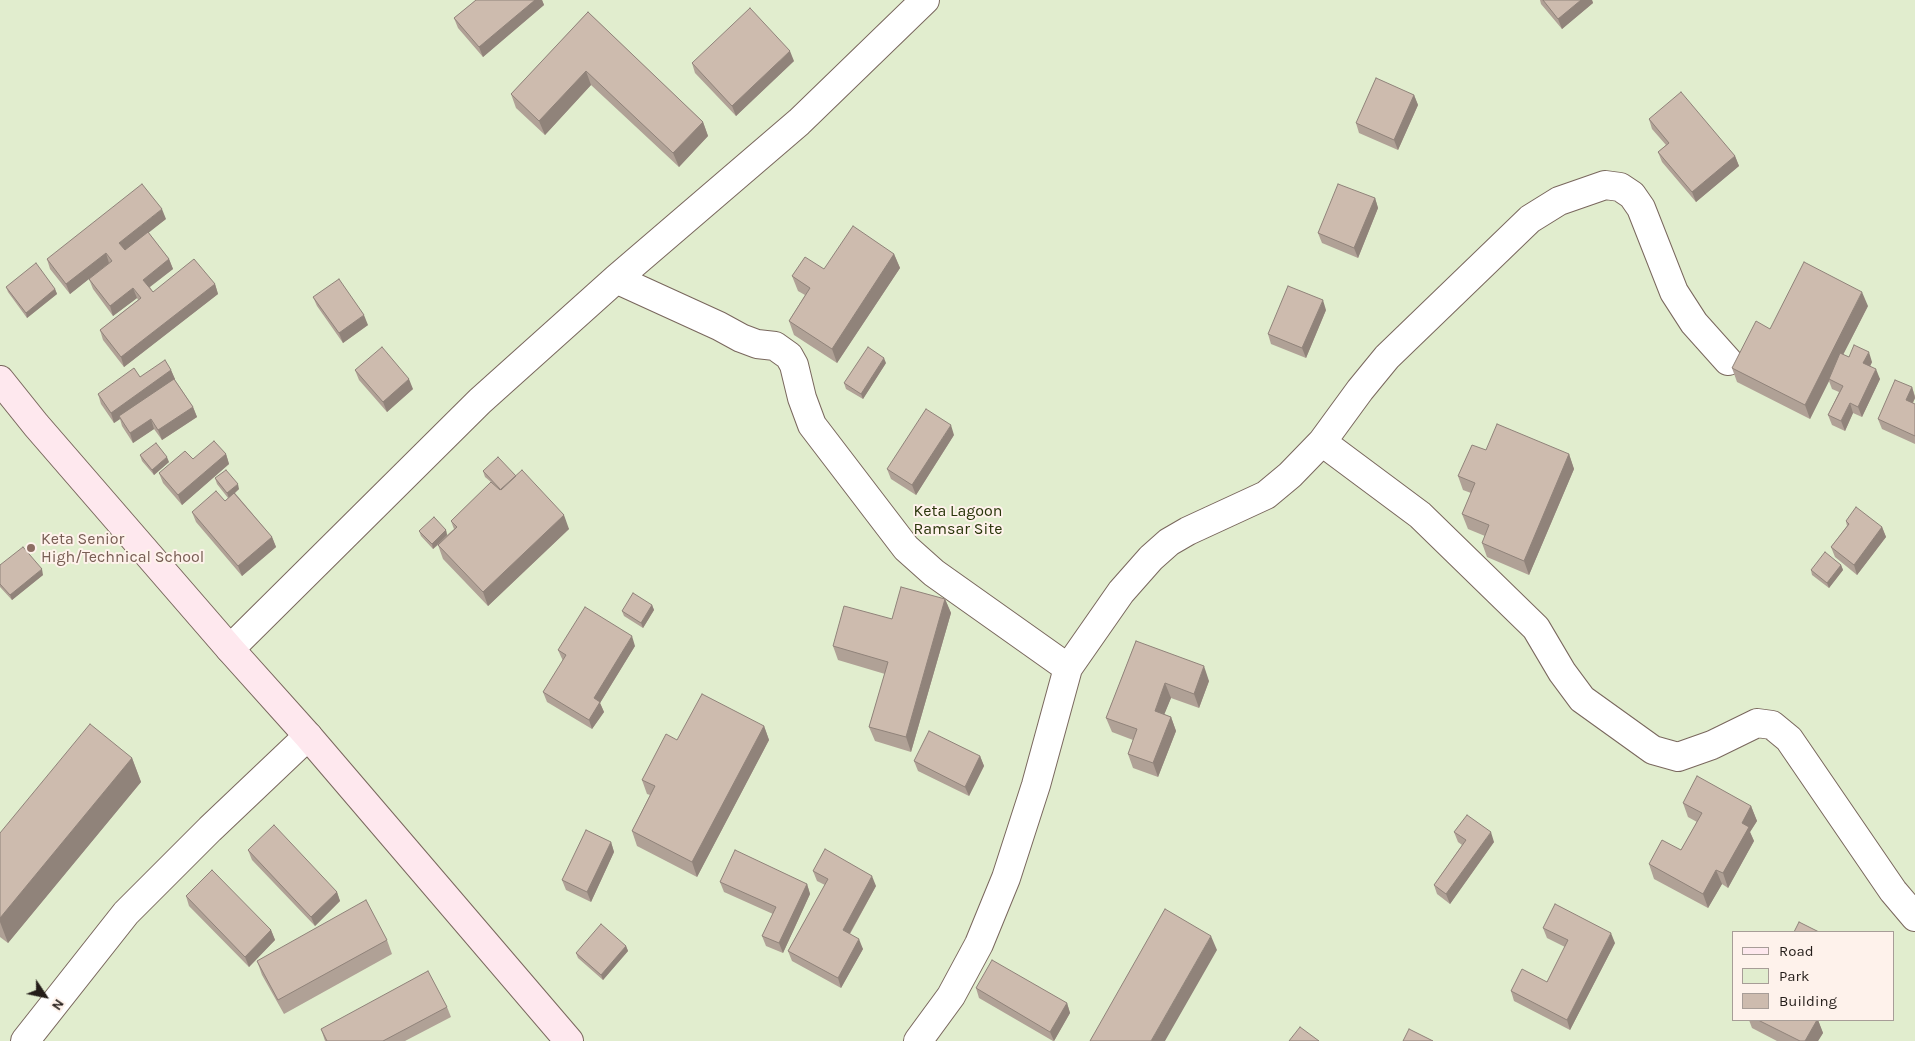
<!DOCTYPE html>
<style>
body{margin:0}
#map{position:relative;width:1915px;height:1041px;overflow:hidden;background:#fef2eb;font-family:Karla,sans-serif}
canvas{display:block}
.legend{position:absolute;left:1732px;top:931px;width:162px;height:90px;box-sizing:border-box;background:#fef2eb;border:1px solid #a79d97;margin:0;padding:6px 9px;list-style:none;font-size:15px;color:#241d19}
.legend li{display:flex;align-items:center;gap:10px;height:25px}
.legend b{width:25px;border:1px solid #a79d97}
.north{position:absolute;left:20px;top:971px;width:50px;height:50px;-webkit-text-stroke:4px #fef2eb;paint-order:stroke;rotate:124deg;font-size:14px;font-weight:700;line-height:20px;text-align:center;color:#241d19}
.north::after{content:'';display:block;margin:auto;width:18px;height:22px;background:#241d19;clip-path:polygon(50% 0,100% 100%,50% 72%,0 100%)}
</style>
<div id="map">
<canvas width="1915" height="1041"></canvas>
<ul class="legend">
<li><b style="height:6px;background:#fee8ee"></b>Road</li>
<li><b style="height:14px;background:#e1edce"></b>Park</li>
<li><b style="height:14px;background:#cdbbae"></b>Building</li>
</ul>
<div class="north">N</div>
</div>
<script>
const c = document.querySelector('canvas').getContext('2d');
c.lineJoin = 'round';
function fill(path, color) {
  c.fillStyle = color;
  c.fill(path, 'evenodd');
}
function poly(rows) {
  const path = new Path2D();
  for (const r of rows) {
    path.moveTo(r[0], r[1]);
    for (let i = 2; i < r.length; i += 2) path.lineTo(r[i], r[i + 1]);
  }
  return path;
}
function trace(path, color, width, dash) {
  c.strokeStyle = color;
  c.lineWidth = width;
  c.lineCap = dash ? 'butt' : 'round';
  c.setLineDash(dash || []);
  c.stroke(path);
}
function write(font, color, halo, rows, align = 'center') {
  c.font = font + ' Karla,sans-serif';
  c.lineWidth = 4;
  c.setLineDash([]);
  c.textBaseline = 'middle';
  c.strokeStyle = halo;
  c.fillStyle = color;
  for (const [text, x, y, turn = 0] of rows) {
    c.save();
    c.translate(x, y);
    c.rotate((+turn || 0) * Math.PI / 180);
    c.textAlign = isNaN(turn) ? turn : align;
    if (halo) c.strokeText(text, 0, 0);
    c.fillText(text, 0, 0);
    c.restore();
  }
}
fill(poly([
 [0,0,1915,0,1915,1041,0,1041],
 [1734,932,1894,932,1894,1020,1734,1020]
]), '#e1edce');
const minor = poly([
 [616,279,719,326,741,338,757,344,775,346,789,356,794,365,802,398,812,425,906,548,934,573,1068,668],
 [1322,442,1420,515,1536,628,1562,672,1582,699,1653,750,1678,757,1712,745,1757,723,1772,725,1789,739,1893,891,1915,917],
 [230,649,480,401,616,279,799,122,925,0],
 [25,1041,126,913,210,829,308,736],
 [918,1041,951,996,979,944,1006,878,1036,785,1068,668,1121,592,1151,558,1169,542,1188,531,1266,495,1290,475,1322,442,1360,390,1387,357,1530,219,1559,201,1605,185,1620,187,1632,195,1641,208,1674,292,1694,323,1728,361]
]);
const secondary = poly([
 [0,380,36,425,230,649,308,736,569,1041]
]);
trace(minor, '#79675d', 30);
trace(secondary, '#79675d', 30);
trace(minor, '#fff', 28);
trace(secondary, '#fee8ee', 28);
fill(poly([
 [476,0,542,0,544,5,483,57,458,28,454,18],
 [1540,0,1592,0,1593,3,1562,29,1541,4],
 [588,12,703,122,708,136,679,167,591,85,545,135,516,108,511,94],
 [794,61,736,116,695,73,692,63],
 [1414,95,1418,105,1398,150,1359,133,1356,123],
 [1649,119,1735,156,1739,166,1696,202,1662,162,1658,152,1666,145,1652,129],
 [1375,198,1378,208,1358,258,1322,243,1318,233],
 [166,219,148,232,169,259,173,269,150,287,153,292,215,284,218,294,124,367,103,340,100,330,138,300,137,298,113,316,93,289,89,279,109,263,70,294,50,269,47,259],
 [894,254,900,268,837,363,794,335,789,321,805,295,798,291,792,276],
 [6,287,55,289,57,294,27,318,8,292],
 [313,297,368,325,343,343,317,306],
 [1868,306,1843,355,1849,357,1872,362,1870,366,1880,379,1862,417,1853,413,1845,431,1832,425,1828,415,1839,392,1832,389,1829,381,1810,419,1737,382,1732,368,1770,329],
 [1326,310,1306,358,1271,344,1268,334],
 [886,363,863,399,846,389,844,383],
 [171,370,175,380,193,407,197,417,162,440,154,429,133,443,122,426,120,419,114,423,101,404,98,394,140,377],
 [355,370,413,389,387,412,359,380],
 [1912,387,1915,396,1915,398,1913,403,1915,404,1915,444,1882,429,1878,419],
 [954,435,916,495,891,479,887,469],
 [1486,450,1569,454,1574,469,1529,575,1487,557,1482,543,1485,536,1468,529,1462,514,1471,493,1463,490,1458,476],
 [226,454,229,464,182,505,163,483,159,473,193,459],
 [140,455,169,462,154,475,142,461],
 [483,471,516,476,569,529,488,606,443,559,438,545,433,549,421,536,419,531,446,530,447,535,454,529,451,521,491,482,485,477],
 [215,478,239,489,235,493,272,537,276,547,242,576,196,522,192,512,225,501,228,498,217,484],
 [1846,521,1882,527,1886,537,1857,575,1835,557,1831,547,1847,526],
 [0,565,43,575,12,600,0,587],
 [1841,565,1843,570,1829,588,1812,575,1811,570],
 [945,599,951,613,911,752,875,741,869,727,885,674,838,660,833,646,892,619],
 [652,605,654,610,643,628,624,616,622,611],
 [1136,641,1209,681,1199,708,1171,698,1164,714,1171,717,1176,731,1158,777,1133,768,1128,754,1133,740,1112,732,1106,718],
 [635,646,600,703,604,712,592,729,547,702,543,692,563,661,558,650],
 [764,726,769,740,697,877,637,846,632,831,650,795,647,794,642,780,677,740],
 [980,756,984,766,969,796,918,771,914,761],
 [132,758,141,782,8,943,0,937,0,833],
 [1683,803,1751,806,1757,821,1750,832,1754,841,1728,888,1722,884,1708,908,1654,879,1649,864,1681,850,1697,822,1688,817],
 [1454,832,1494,842,1450,904,1437,894,1434,885,1462,845,1458,842],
 [611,842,614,852,591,902,566,890,562,880],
 [248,850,337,892,340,901,315,926,252,860],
 [813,871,876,886,850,934,863,949,841,988,792,961,788,951,825,885,817,881],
 [720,882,807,884,810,894,783,953,766,946,762,936,773,914,724,892],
 [186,896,271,930,275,940,249,967,189,906],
 [1543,928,1615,943,1570,1030,1514,1001,1511,991,1547,982,1565,947,1547,938],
 [387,940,392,954,284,1014,262,975,257,961],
 [626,946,628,951,603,980,578,958,576,953],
 [976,988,1067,1003,1070,1013,1054,1041,1053,1041,979,998],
 [447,1007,451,1017,405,1041,325,1041,321,1029],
 [1749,1020,1818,1020,1823,1033,1818,1041,1777,1041,1752,1028]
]), '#b0a196');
fill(poly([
 [535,0,542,0,544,5,483,57,479,47],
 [1581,0,1592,0,1593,3,1562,29,1558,19],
 [790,51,794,61,736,116,732,106],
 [586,71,591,85,545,135,539,121],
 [1414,95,1418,105,1398,150,1394,140],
 [703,122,708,136,679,167,673,153],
 [1735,156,1739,166,1696,202,1692,192],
 [1375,198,1378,208,1358,258,1354,248],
 [162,209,166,219,123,253,119,243],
 [106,253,109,263,70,294,66,284],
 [894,254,900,268,837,363,832,349],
 [169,259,173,269,147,289,143,280],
 [215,284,218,294,124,367,121,357],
 [133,288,137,298,113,316,110,306],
 [55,289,57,294,27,318,26,313],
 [1862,292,1868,306,1830,380,1829,379,1829,381,1810,419,1805,405],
 [1323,300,1326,310,1306,358,1302,348],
 [364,315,368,325,343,343,339,333],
 [1869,352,1872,362,1867,373,1863,363],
 [884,358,886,363,863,399,861,394],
 [1876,369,1880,379,1862,417,1858,407],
 [171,370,175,379,120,418,119,416,120,419,114,423,111,413],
 [409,379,413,389,387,412,383,402],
 [1912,387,1915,398,1909,410,1906,400],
 [1850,403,1853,413,1845,431,1841,421],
 [193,407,197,417,162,440,158,430],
 [151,419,154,429,133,443,130,433],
 [951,425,954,435,916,495,912,485],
 [226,454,229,464,182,505,178,495],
 [1569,454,1574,469,1529,575,1524,561],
 [167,457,169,462,154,475,152,470],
 [238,484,239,489,229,498,227,493],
 [564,515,569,529,488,606,483,592],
 [1882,527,1886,537,1857,575,1854,565],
 [446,530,447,535,433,549,432,544],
 [272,537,276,547,242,576,238,566],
 [1841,565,1843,570,1829,588,1827,583],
 [42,569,43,575,12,600,10,595],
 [945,599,951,613,911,752,906,737],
 [652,605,654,610,643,628,641,623],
 [632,636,635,646,600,703,604,712,592,729,589,720,594,698],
 [1204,666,1209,681,1199,708,1194,694],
 [1165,683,1171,698,1160,725,1155,711],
 [1171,717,1176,731,1158,777,1153,763],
 [764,726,769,740,697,877,692,862],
 [980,756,984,766,969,796,965,787],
 [132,758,141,782,8,943,0,922,0,918],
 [1751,806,1757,821,1750,832,1754,841,1728,888,1723,873,1742,823],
 [1491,832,1494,842,1450,904,1446,894],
 [611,842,614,852,591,902,587,892],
 [1716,870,1722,884,1708,908,1703,894],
 [872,876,876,886,846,940,843,930],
 [807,884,810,894,783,953,779,943],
 [337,892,340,901,315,926,311,917],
 [271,930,275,940,249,967,245,957],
 [1611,933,1615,943,1570,1030,1567,1020],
 [1211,936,1217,950,1165,1041,1151,1041],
 [859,939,863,949,841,988,838,978],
 [626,946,628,951,603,980,601,975],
 [1067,1003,1070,1013,1054,1041,1050,1032],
 [1817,1020,1818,1020,1823,1033,1818,1041,1805,1041]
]), '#90837a');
const building = poly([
 [476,0,535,0,479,47,454,18,476,0],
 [1543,0,1581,0,1558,19,1543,0],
 [750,8,790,51,732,106,692,63,750,8],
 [588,12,703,122,673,153,586,71,539,121,511,94,588,12],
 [1376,78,1414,95,1394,140,1356,123,1376,78],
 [1681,92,1735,156,1692,192,1658,152,1669,143,1649,119,1681,92],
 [142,184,162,209,119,243,125,250,148,232,169,259,143,280,153,292,194,259,215,284,121,357,100,330,141,298,133,288,110,306,89,279,112,261,106,253,66,284,47,259,142,184],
 [1338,184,1375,198,1354,248,1318,233,1338,184],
 [853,226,894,254,832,349,789,321,810,288,792,276,805,257,824,269,853,226],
 [1804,262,1862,292,1805,405,1732,368,1756,321,1770,329,1804,262],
 [36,263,55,289,26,313,6,287,36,263],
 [339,279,364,315,339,333,313,297,339,279],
 [1288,286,1323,300,1302,348,1268,334,1288,286],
 [1854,345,1869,352,1863,363,1876,369,1858,407,1850,403,1841,421,1828,415,1843,386,1829,379,1840,353,1849,357,1854,345],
 [382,347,409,379,383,402,355,370,382,347],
 [868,347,884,358,861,394,844,383,868,347],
 [165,360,171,370,111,413,98,394,134,368,140,377,165,360],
 [174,379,193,407,158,430,151,419,130,433,119,416,174,379],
 [1895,380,1912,387,1906,400,1915,404,1915,436,1878,419,1895,380],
 [926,409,951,425,912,485,887,469,926,409],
 [1497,424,1569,454,1524,561,1482,543,1489,525,1462,514,1475,483,1458,476,1472,445,1486,450,1497,424],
 [214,441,226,454,178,495,159,473,185,451,193,459,214,441],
 [156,443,167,457,152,470,140,455,156,443],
 [498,457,516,476,501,490,483,471,498,457],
 [226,470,238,484,227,493,215,478,226,470],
 [522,470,564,515,483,592,438,545,457,527,451,521,491,482,500,490,522,470],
 [216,491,225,501,234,493,272,537,238,566,192,512,216,491],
 [1856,507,1882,527,1854,565,1831,547,1849,524,1846,521,1856,507],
 [434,517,446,530,432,544,419,531,434,517],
 [23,547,42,569,10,595,0,584,0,565,23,547],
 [1825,552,1841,565,1827,583,1811,570,1825,552],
 [901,587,945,599,906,737,869,727,888,662,833,646,844,606,892,619,901,587],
 [633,593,652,605,641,623,622,611,633,593],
 [585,607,632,636,594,698,600,702,589,720,543,692,566,655,558,650,585,607],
 [1136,641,1204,666,1194,694,1165,683,1155,711,1171,717,1153,763,1128,754,1137,729,1106,718,1136,641],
 [702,694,764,726,692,862,632,831,655,786,642,780,666,734,677,740,702,694],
 [90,724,132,758,0,918,0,833,90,724],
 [929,731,980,756,965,787,914,761,929,731],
 [1697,776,1751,806,1742,823,1749,827,1723,873,1716,870,1703,894,1649,864,1662,840,1681,850,1702,813,1683,803,1697,776],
 [1467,815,1491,832,1446,894,1434,885,1466,840,1454,832,1467,815],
 [274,825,337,892,311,917,248,850,274,825],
 [586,830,611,842,587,892,562,880,586,830],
 [825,849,872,876,843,930,859,939,838,978,788,951,828,879,813,871,825,849],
 [735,850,807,884,779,943,762,936,776,907,720,882,735,850],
 [212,870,271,930,245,957,186,896,212,870],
 [366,900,387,940,278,1000,257,961,366,900],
 [1555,904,1611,933,1567,1020,1511,991,1522,969,1547,982,1568,940,1543,928,1555,904],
 [1165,909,1211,936,1151,1041,1090,1041,1165,909],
 [1799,922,1819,932,1794,932,1799,922],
 [601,924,626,946,601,975,576,953,601,924],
 [992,960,1067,1003,1050,1032,976,988,992,960],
 [428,971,447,1007,383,1041,327,1041,321,1029,428,971],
 [1758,1020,1817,1020,1805,1041,1800,1041,1758,1020],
 [1300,1027,1319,1041,1289,1041,1300,1027],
 [1409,1029,1433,1041,1403,1041,1409,1029]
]);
fill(building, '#cdbbae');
trace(building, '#90837a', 1);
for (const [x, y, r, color] of [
 [31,548,5,"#8d6e63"]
]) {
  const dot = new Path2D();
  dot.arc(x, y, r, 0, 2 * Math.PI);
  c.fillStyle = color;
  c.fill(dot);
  trace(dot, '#fef2eb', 2);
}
write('16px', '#2a360b', '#fef2eb', [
 ["Keta Lagoon",958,511],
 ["Ramsar Site",958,529]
]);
write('16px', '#785e54', '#fef2eb', [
 ["Keta Senior",41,539],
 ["High/Technical School",41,557]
], 'left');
</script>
